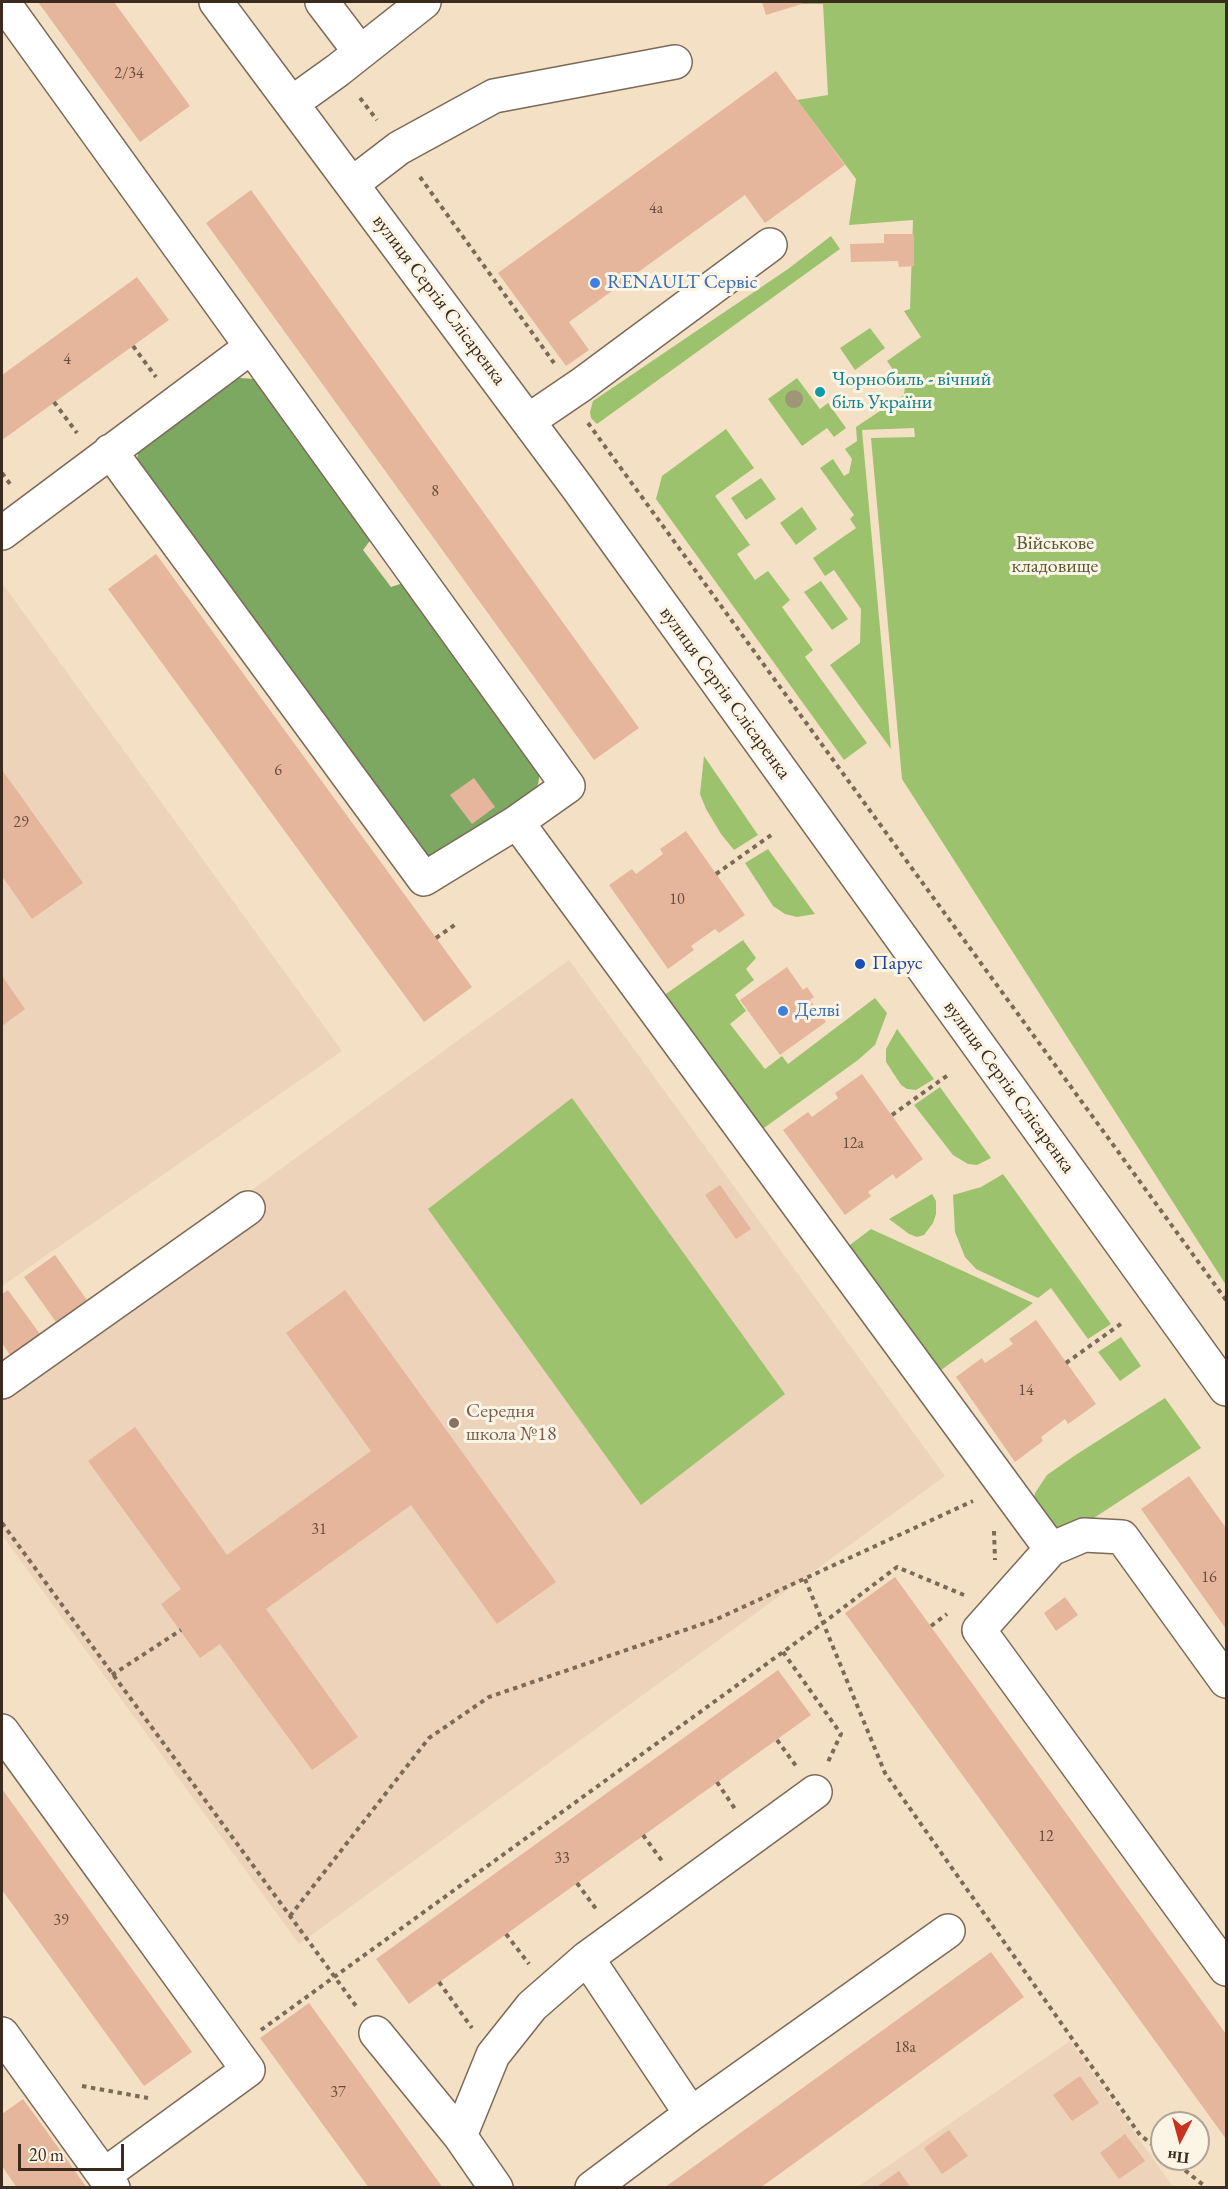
<!DOCTYPE html>
<meta charset="utf-8">
<style>
body{margin:0}
#map{position:relative;width:1228px;height:2189px;overflow:hidden;background:#f4e1c5;font-family:"EB Garamond",serif}
canvas{display:block}
.frame{position:absolute;inset:0;border:3px solid #3b2a1e;pointer-events:none}
.north{position:absolute;left:1150px;top:2111px;width:60px;height:60px;box-sizing:border-box;background:#fcf5e5;border:2px solid #afa495;border-radius:50%;rotate:186deg;font-size:16px;font-weight:700;line-height:24px;text-align:center;color:#3b2a1e}
.north::after{content:'';display:block;margin:auto;width:21px;height:27px;background:#c8321e;clip-path:polygon(50% 0,100% 100%,50% 72%,0 100%)}
.scale{position:absolute;left:18px;top:2144px;width:106px;height:27px;box-sizing:border-box;border:3px solid #3b2a1e;border-top:0;padding-left:8px;font-size:18px;line-height:21px;white-space:nowrap;color:#3b2a1e;-webkit-text-stroke:4px #fcf5e5;paint-order:stroke}
</style>
<div id="map">
<canvas width="1228" height="2189"></canvas>
<div class="frame"></div>
<div class="north">Пн</div>
<div class="scale">20 m</div>
</div>
<script>
const c = document.querySelector('canvas').getContext('2d');
c.lineJoin = 'round';
function fill(path, color) {
  c.fillStyle = color;
  c.fill(path, 'evenodd');
}
function poly(rows) {
  const path = new Path2D();
  for (const r of rows) {
    path.moveTo(r[0], r[1]);
    for (let i = 2; i < r.length; i += 2) path.lineTo(r[i], r[i + 1]);
  }
  return path;
}
function trace(path, color, width, dash) {
  c.strokeStyle = color;
  c.lineWidth = width;
  c.lineCap = dash ? 'butt' : 'round';
  c.setLineDash(dash || []);
  c.stroke(path);
}
function write(font, color, halo, rows, align = 'center') {
  c.font = font + ' "EB Garamond",serif';
  c.lineWidth = 6;
  c.setLineDash([]);
  c.textBaseline = 'middle';
  c.strokeStyle = halo;
  c.fillStyle = color;
  for (const [text, x, y, turn = 0] of rows) {
    c.save();
    c.translate(x, y);
    c.rotate((+turn || 0) * Math.PI / 180);
    c.textAlign = isNaN(turn) ? turn : align;
    if (halo) c.strokeText(text, 0, 0);
    c.fillText(text, 0, 0);
    c.restore();
  }
}
fill(poly([
 [2,583,342,1051,2,1286],
 [569,960,945,1476,299,1944,2,1535,2,1371],
 [1070,2041,1173,2187,856,2188]
]), '#ecd3b9');
fill(poly([
 [801,2,1226,2,1226,1285,902,779,871,438,915,437,914,428,862,430,891,749,830,665,860,643,861,609,834,570,825,576,813,558,856,528,850,519,854,515,820,468,833,459,844,476,849,473,852,459,845,449,857,441,856,427,904,395,905,387,887,361,921,337,904,311,910,309,913,220,849,225,856,179,797,100,828,95,823,4,802,4],
 [831,236,840,249,597,424,591,418,590,412,593,401,788,269],
 [870,328,885,348,855,370,840,348],
 [797,378,820,409,828,403,846,428,834,437,827,428,802,446,768,399],
 [726,429,754,468,715,496,750,545,737,554,755,580,768,571,790,600,782,607,813,650,805,657,867,743,844,760,656,499,662,476],
 [761,478,776,499,746,520,731,498],
 [802,507,817,529,796,545,780,523],
 [821,581,848,619,832,630,804,592],
 [704,756,758,835,734,850,721,834,706,809,700,794],
 [768,849,815,914,797,917,785,914,773,906,745,863],
 [743,940,756,958,746,969,754,980,735,995,746,1011,730,1024,765,1069,782,1056,788,1064,875,998,887,1013,875,1045,858,1060,757,1133,660,998],
 [897,1029,934,1079,916,1090,907,1089,901,1085,886,1062,886,1049],
 [940,1087,991,1158,977,1165,968,1164,953,1155,914,1105],
 [572,1098,785,1394,641,1505,428,1209],
 [1003,1174,1111,1324,1088,1339,1051,1288,1038,1298,976,1269,965,1257,955,1232,953,1195,981,1187],
 [932,1194,936,1201,936,1214,933,1223,924,1235,917,1237,909,1234,889,1219],
 [871,1229,1033,1303,933,1376,842,1251],
 [1121,1337,1141,1366,1120,1381,1098,1352],
 [1165,1398,1201,1448,1077,1529,1048,1527,1033,1506,1035,1493,1047,1475,1074,1456]
]), '#9cc26e');
fill(poly([
 [240,378,254,379,268,387,375,534,363,550,391,587,409,581,540,772,538,784,532,796,434,857,419,854,136,465,139,448,230,379]
]), '#7da861');
fill(poly([
 [38,2,114,2,190,106,140,142],
 [762,2,801,2,802,4,766,15],
 [776,71,845,165,765,223,745,195,569,322,589,350,566,366,498,273],
 [251,190,639,728,594,760,206,223],
 [884,234,914,234,914,266,899,267,898,261,851,262,850,244,884,243],
 [137,277,169,320,2,440,2,375],
 [156,554,472,987,424,1022,108,589],
 [2,770,83,883,32,919,2,876],
 [474,778,495,807,472,824,450,795],
 [686,831,745,915,719,933,715,929,691,946,694,950,668,969,609,885,632,869,636,874,663,854,660,849],
 [787,967,803,990,807,987,814,997,810,1000,826,1022,780,1055,740,1000],
 [2,976,25,1009,2,1026],
 [862,1074,923,1159,896,1179,893,1174,868,1192,871,1196,845,1215,783,1130,808,1112,812,1117,838,1098,835,1093],
 [720,1185,751,1229,736,1239,705,1195],
 [55,1255,87,1300,56,1322,24,1277],
 [8,1290,40,1334,10,1355,2,1343,2,1294],
 [345,1290,556,1582,497,1624,411,1505,266,1609,358,1737,312,1770,220,1644,200,1658,161,1604,181,1589,88,1461,135,1427,227,1555,371,1451,286,1333],
 [1036,1320,1096,1404,1068,1424,1065,1419,1041,1437,1043,1441,1015,1462,956,1377,982,1358,985,1363,1013,1344,1009,1339],
 [1189,1476,1226,1528,1226,1629,1141,1509],
 [895,1577,1226,2034,1226,2139,845,1613],
 [1065,1597,1078,1615,1056,1631,1044,1613],
 [778,1670,811,1715,409,2004,376,1959],
 [2,1789,192,2052,144,2086,2,1890],
 [991,1952,1024,1997,760,2188,664,2188],
 [309,2003,346,2054,443,2188,369,2188,260,2038],
 [1080,2076,1099,2103,1072,2121,1053,2095],
 [23,2099,45,2129,87,2188,17,2188,2,2166,2,2114],
 [949,2130,968,2156,942,2174,924,2148],
 [1125,2134,1145,2161,1119,2179,1100,2153],
 [899,2171,911,2188,875,2188]
]), '#e5b69b');
const minor = poly([
 [3,2,568,786,517,822,1051,1549,1084,1535,1122,1537,1226,1681],
 [216,2,577,487,1226,1389],
 [322,2,360,52],
 [292,103,338,70,424,2],
 [352,184,399,148,494,96,675,62],
 [528,421,581,385,770,245],
 [110,451,424,879,517,822],
 [2,533,251,347],
 [2,1382,248,1208],
 [1051,1549,979,1630,1226,1969],
 [2,1731,248,2070,104,2175],
 [587,1958,691,2114,948,1931],
 [376,2033,460,2136,496,2188],
 [2,2034,113,2188],
 [460,2136,493,2055,532,2006,587,1958,815,1792],
 [592,2188,691,2114]
]);
trace(minor, '#7c6a58', 36);
trace(poly([
 [360,98,377,120],
 [420,177,554,363],
 [133,346,156,377],
 [54,402,77,433],
 [588,423,1226,1300],
 [2,473,10,484],
 [716,874,774,833],
 [436,938,456,924],
 [892,1115,948,1075],
 [1066,1363,1122,1323],
 [2,1523,356,2006],
 [994,1531,995,1560],
 [805,1579,885,1773,1140,2135,1162,2152],
 [931,1626,947,1614],
 [783,1652,841,1734,828,1762],
 [112,1675,181,1630],
 [777,1740,796,1766],
 [717,1782,735,1809],
 [643,1835,662,1861],
 [577,1883,596,1909],
 [290,1916,429,1738,489,1697,717,1619,973,1501],
 [506,1934,529,1964],
 [439,1982,472,2028],
 [261,2030,823,1623,897,1567,964,1595],
 [82,2086,148,2098],
 [1171,2159,1207,2188]
]), '#7c6a58', 4, [4.5, 4.5]);
trace(minor, '#fff', 33);
c.fillStyle = '#9e9676';
for (const [x, y] of [
 [794,399]
]) {
  c.beginPath();
  c.arc(x, y, 9, 0, 2 * Math.PI);
  c.fill();
}
for (const [x, y, r, color] of [
 [595,283,6,"#3f7fe0"],
 [820,392,6,"#0f9aa8"],
 [860,964,6,"#1a4fb4"],
 [783,1011,6,"#3f7fe0"],
 [454,1423,6,"#8d6e63"]
]) {
  const dot = new Path2D();
  dot.arc(x, y, r, 0, 2 * Math.PI);
  c.fillStyle = color;
  c.fill(dot);
  trace(dot, '#fcf5e5', 2);
}
write('16px', '#664d3d', null, [
 ["2/34",129,74],
 ["4а",656,209],
 ["4",67,360],
 ["8",435,492],
 ["6",278,771],
 ["29",21,823],
 ["10",677,900],
 ["12а",853,1144],
 ["14",1026,1391],
 ["31",319,1530],
 ["16",1209,1578],
 ["12",1046,1837],
 ["33",562,1859],
 ["39",61,1921],
 ["18а",905,2048],
 ["37",338,2093]
]);
write('20px', '#366cbe', '#fcf5e5', [
 ["RENAULT Сервіс",607,283],
 ["Делві",795,1011]
], 'left');
write('20px', '#3b2a1e', '#fcf5e5', [
 ["вулиця Сергія Слісаренка",439,300,53],
 ["вулиця Сергія Слісаренка",725,693,54],
 ["вулиця Сергія Слісаренка",1009,1087,54]
]);
write('20px', '#0d838f', '#fcf5e5', [
 ["Чорнобиль - вічний",832,380],
 ["біль України",832,403]
], 'left');
write('20px', '#585836', '#fcf5e5', [
 ["Військове",1055,544],
 ["кладовище",1055,567]
]);
write('20px', '#164399', '#fcf5e5', [
 ["Парус",872,964]
], 'left');
write('20px', '#785e54', '#fcf5e5', [
 ["Середня",466,1412],
 ["школа №18",466,1435]
], 'left');
</script>
